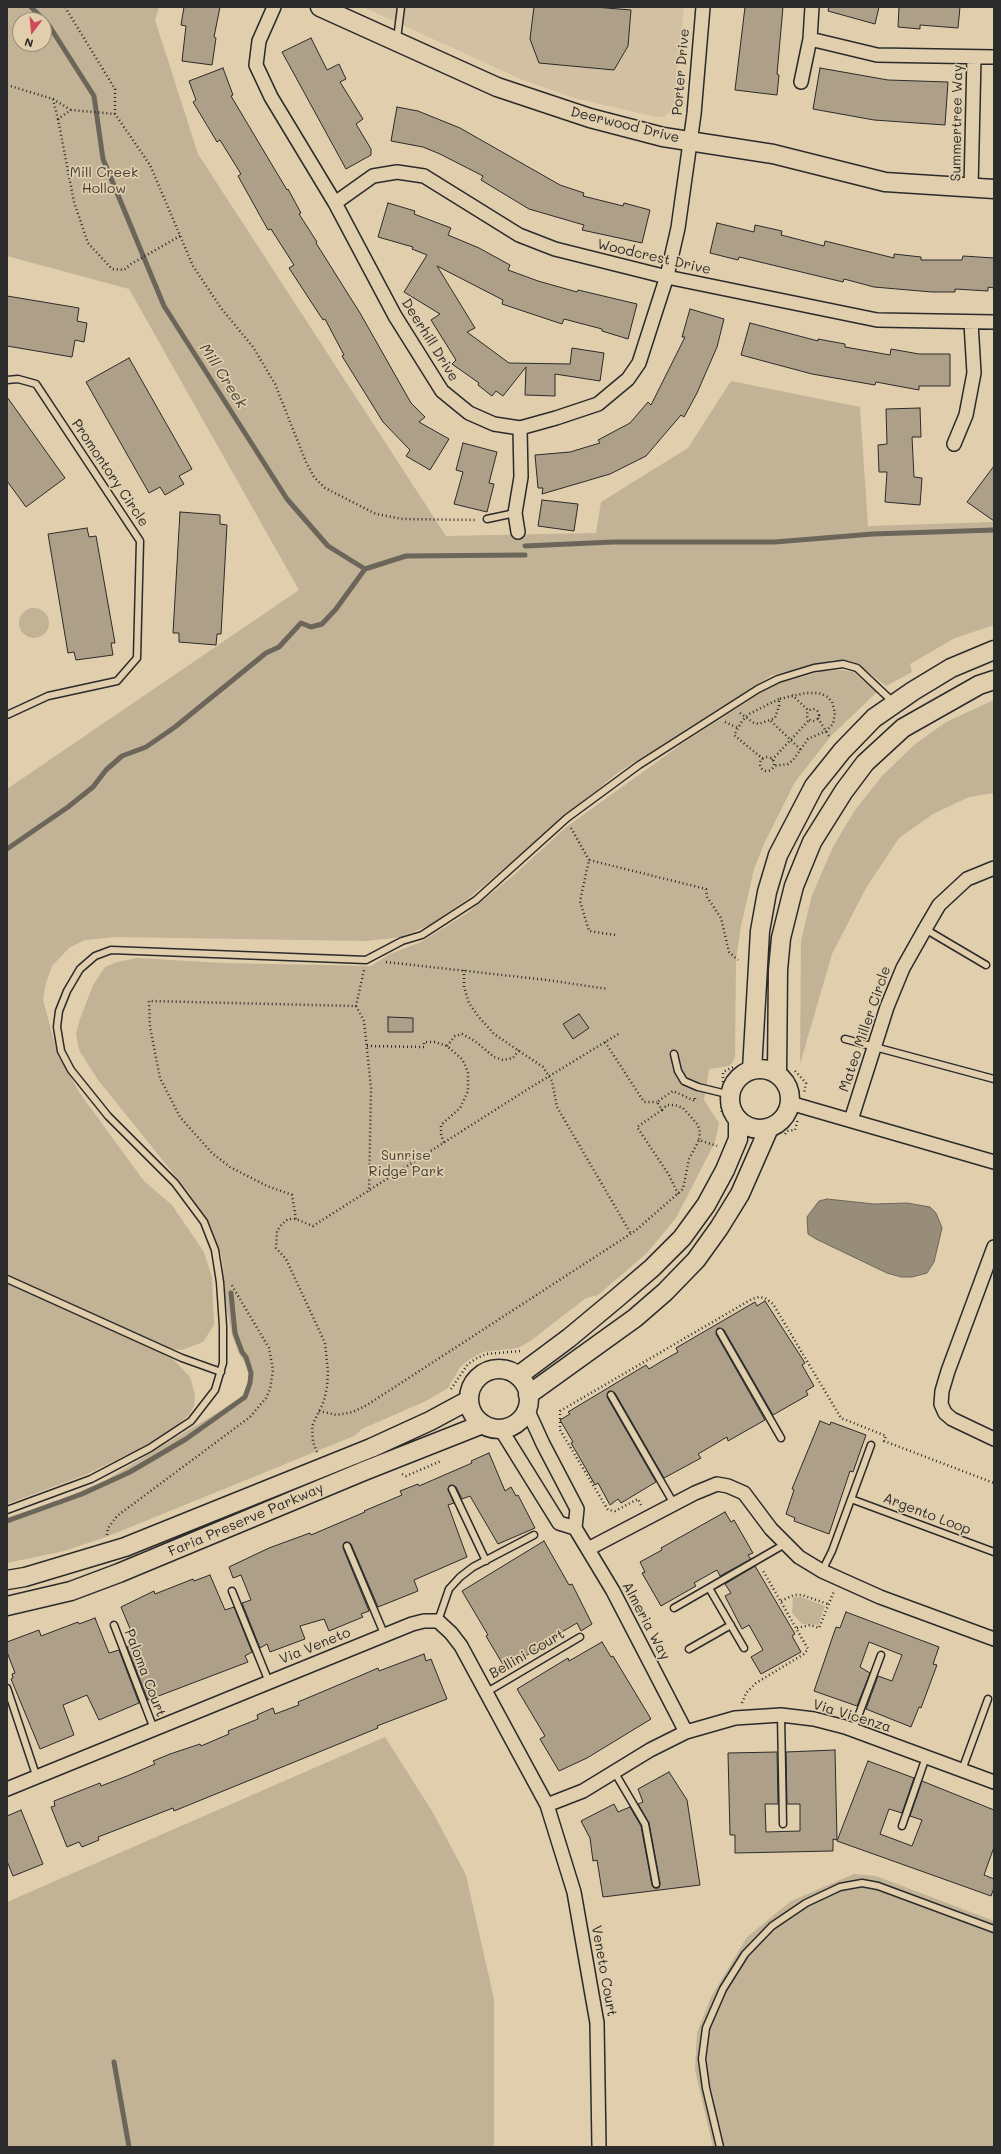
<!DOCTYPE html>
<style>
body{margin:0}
#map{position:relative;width:1001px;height:2154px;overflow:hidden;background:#e0ceac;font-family:Mali,sans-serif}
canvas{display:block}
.frame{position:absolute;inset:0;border:8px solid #2b2b2b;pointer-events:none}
.north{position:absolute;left:12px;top:12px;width:40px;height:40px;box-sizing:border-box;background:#e0ceac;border:1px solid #988d78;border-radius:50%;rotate:196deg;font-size:11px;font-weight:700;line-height:16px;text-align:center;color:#2b2b2b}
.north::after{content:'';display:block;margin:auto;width:14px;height:18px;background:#d1495b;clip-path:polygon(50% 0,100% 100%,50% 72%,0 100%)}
</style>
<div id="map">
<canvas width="1001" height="2154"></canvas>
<div class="frame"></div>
<div class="north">N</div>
</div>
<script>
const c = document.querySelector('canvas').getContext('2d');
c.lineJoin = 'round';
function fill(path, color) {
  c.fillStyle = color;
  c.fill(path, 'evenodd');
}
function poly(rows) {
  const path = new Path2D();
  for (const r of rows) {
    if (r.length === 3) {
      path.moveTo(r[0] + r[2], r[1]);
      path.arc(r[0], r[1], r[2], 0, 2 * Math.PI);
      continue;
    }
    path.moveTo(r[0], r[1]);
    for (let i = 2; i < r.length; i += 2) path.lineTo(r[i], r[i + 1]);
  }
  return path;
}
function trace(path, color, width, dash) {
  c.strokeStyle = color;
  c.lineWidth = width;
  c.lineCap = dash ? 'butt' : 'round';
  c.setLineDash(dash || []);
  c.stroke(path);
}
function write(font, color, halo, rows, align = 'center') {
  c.font = font + ' Mali,sans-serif';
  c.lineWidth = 3.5;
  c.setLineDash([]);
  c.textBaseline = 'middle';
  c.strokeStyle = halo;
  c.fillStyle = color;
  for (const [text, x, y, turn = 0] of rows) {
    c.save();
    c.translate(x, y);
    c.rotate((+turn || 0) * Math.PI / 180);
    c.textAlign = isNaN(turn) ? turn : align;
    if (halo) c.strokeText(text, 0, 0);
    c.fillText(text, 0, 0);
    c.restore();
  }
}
fill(poly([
 [363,7,684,7,673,109,664,117,656,117,574,98,523,80]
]), '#d1c0a1');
fill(poly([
 [8,7,159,7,155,20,198,154,446,536,596,533,601,502,688,448,731,381,860,407,868,526,994,522,994,625,955,638,910,664,912,672,886,686,859,665,834,660,772,675,616,774,469,898,430,925,401,937,366,941,116,937,85,940,69,948,52,966,46,983,43,999,57,1053,79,1092,144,1181,172,1205,204,1252,212,1278,214,1325,203,1342,182,1350,168,1348,164,1355,174,1360,190,1377,195,1395,194,1406,189,1415,170,1431,135,1451,85,1475,7,1504,7,789,299,590,129,289,7,256],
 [20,20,44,20,44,44,20,44],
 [34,623,15],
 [841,670,853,672,877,692,831,736,795,782,764,844,754,869,741,926,736,959,735,1056,733,1062,729,1066,709,1069,704,1100,719,1123,715,1142,676,1218,647,1253,598,1295,586,1298,529,1342,518,1348,483,1352,470,1359,461,1366,448,1388,426,1401,362,1429,354,1436,106,1537,64,1551,7,1563,7,1517,48,1505,106,1480,238,1400,247,1393,250,1382,248,1367,239,1354,232,1335,226,1305,222,1257,212,1228,189,1193,98,1080,79,1050,76,1034,80,1019,93,985,105,967,117,962,137,958,223,963,371,966,390,954,421,942,466,914,514,875,565,828,683,743,773,685,823,671],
 [994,700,994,793,969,797,933,814,899,838,866,888,832,954,800,1064,801,941,812,895,834,845,855,810,882,776,914,745,946,722],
 [793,1597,801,1597,825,1606,818,1625,802,1624,792,1613],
 [385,1737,432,1811,466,1875,494,1999,494,2147,7,2147,7,1902],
 [854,1874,876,1876,994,1921,994,2147,713,2147,695,2070,697,2033,711,1997,747,1937,791,1901]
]), '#c2b397');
const water = poly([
 [827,1199,874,1204,907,1203,930,1207,936,1213,942,1228,934,1262,927,1273,912,1277,901,1277,887,1273,816,1239,808,1234,807,1217,819,1201,827,1199]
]);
fill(water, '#988d79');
trace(water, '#6c665a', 1);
trace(poly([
 [31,7,44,20],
 [44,20,50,27,94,96,103,159,164,306,287,499,328,546,365,569,406,556,525,555],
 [775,542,873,534,994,530],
 [525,546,613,542,773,542],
 [7,849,68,807,93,787,106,770,122,756,146,747,175,727,266,653,279,647,301,623,311,627,322,624,336,609,365,569],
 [7,1521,82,1494,130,1472,186,1439,245,1397,250,1383,251,1373,246,1357,242,1352,235,1333,231,1293],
 [114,2062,129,2147]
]), '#6c665a', 5);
const building = poly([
 [184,7,220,7,214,37,216,38,212,65,182,61,186,26,181,25,184,7],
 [534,7,595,7,631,10,628,46,614,70,539,63,530,39,534,7],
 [745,7,783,7,777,74,779,75,777,95,735,90,745,7],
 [829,7,879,7,875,24,828,11,829,7],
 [899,7,960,7,958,28,920,25,920,29,898,27,899,7],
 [311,38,327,70,339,64,346,79,340,82,363,119,356,124,371,149,371,155,346,169,282,52,311,38],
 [223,68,233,95,231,96,287,190,288,189,301,213,299,214,317,242,316,243,360,313,411,403,425,417,419,422,449,439,430,470,406,456,410,450,383,422,342,356,344,355,325,319,323,320,289,268,294,265,271,229,268,230,238,176,241,174,220,140,217,142,193,102,196,100,189,81,223,68],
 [820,68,888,80,948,82,945,125,874,120,813,109,820,68],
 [397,107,418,111,460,128,560,185,584,193,583,196,623,206,624,203,650,210,642,243,582,230,584,225,529,209,481,180,483,176,440,154,423,147,391,141,397,107],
 [388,203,415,211,414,214,451,228,448,235,479,248,510,265,508,270,538,281,577,292,578,290,637,304,628,339,602,331,602,329,564,319,562,324,502,304,503,300,437,266,475,328,467,332,509,363,570,364,572,348,604,353,600,381,555,374,555,396,525,395,526,367,503,396,496,391,492,396,478,385,479,383,452,364,456,360,431,320,440,314,404,292,427,255,412,249,413,247,378,237,388,203],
 [717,223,754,232,755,225,782,231,781,235,824,246,825,241,894,258,894,254,921,257,921,260,962,260,963,256,994,258,994,288,988,287,988,291,955,289,955,292,932,292,874,287,844,279,843,282,739,257,738,260,710,253,717,223],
 [7,296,79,308,77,321,87,323,84,342,75,340,72,357,7,346,7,296],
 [690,309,724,319,717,347,697,393,684,417,681,415,646,456,610,474,542,494,543,488,538,488,535,455,570,452,600,443,598,440,630,423,648,402,651,405,685,337,682,337,690,309],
 [750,323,818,341,818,339,845,344,845,347,890,355,891,349,919,354,950,354,950,386,919,386,919,390,876,382,875,385,812,374,741,355,750,323],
 [129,358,192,469,179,476,184,484,165,495,160,487,149,493,86,382,129,358],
 [7,397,65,478,26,507,7,481,7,397],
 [920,408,921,437,912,437,914,477,922,478,920,505,885,502,887,472,879,472,878,445,887,444,886,409,920,408],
 [463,443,497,452,489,483,494,484,487,512,454,504,463,472,456,470,463,443],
 [994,466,994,521,967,502,994,466],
 [542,500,578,504,574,531,538,526,542,500],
 [180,512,220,515,220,524,227,525,221,634,217,634,216,645,179,642,179,633,173,633,180,512],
 [87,528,89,537,96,536,115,643,111,643,113,655,76,660,74,652,68,653,48,534,87,528],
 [579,1014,589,1028,573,1039,563,1024,579,1014],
 [388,1017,413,1018,413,1032,388,1032,388,1017],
 [765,1301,805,1363,802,1365,814,1386,806,1391,808,1395,773,1415,724,1330,718,1328,716,1334,765,1420,728,1441,727,1437,698,1454,701,1458,664,1478,615,1393,609,1391,607,1397,656,1482,621,1503,618,1499,610,1505,598,1483,595,1485,585,1467,571,1443,573,1442,560,1420,570,1414,568,1412,646,1365,649,1369,662,1361,678,1352,676,1348,755,1302,757,1306,765,1301],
 [820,1421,830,1425,831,1422,866,1435,853,1472,850,1471,829,1534,794,1521,795,1518,786,1514,794,1490,792,1489,820,1421],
 [489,1453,505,1491,511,1487,516,1496,518,1495,535,1528,498,1544,470,1496,462,1499,456,1487,450,1485,448,1489,454,1503,448,1505,467,1557,414,1580,418,1591,378,1607,351,1544,345,1542,343,1548,369,1611,361,1614,363,1617,329,1631,324,1619,300,1626,305,1639,270,1652,267,1644,260,1648,242,1603,251,1600,241,1575,233,1578,229,1567,269,1548,310,1533,311,1535,365,1512,364,1511,402,1495,400,1491,418,1484,419,1486,472,1463,471,1461,489,1453],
 [725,1512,731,1522,734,1520,753,1553,748,1555,751,1559,720,1576,717,1570,694,1583,696,1586,661,1606,642,1573,645,1572,640,1562,662,1550,661,1548,725,1512],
 [544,1541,569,1585,572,1584,592,1624,581,1631,577,1623,555,1636,556,1638,505,1668,486,1636,488,1635,462,1591,544,1541],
 [755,1566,795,1634,792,1636,801,1652,761,1674,751,1657,763,1650,749,1625,742,1629,725,1596,731,1593,725,1584,755,1566],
 [210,1575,225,1610,234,1607,252,1652,245,1656,248,1662,148,1700,127,1647,136,1643,121,1607,154,1591,155,1594,193,1579,194,1581,210,1575],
 [846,1612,939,1647,933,1664,937,1665,921,1708,919,1707,911,1727,866,1709,878,1676,892,1681,902,1655,869,1642,860,1667,870,1673,857,1706,814,1691,836,1627,840,1628,846,1612],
 [95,1618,109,1653,119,1650,139,1703,99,1720,87,1695,63,1705,74,1735,40,1749,11,1679,13,1678,12,1674,15,1673,7,1652,7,1642,39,1630,41,1636,78,1622,79,1624,95,1618],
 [602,1642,611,1657,613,1656,651,1719,587,1758,559,1771,540,1739,545,1736,517,1689,568,1658,569,1661,602,1642],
 [424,1654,426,1661,431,1659,447,1699,377,1726,378,1728,174,1811,173,1808,98,1837,99,1840,82,1847,79,1842,67,1847,51,1807,55,1806,54,1801,100,1783,101,1786,127,1776,155,1764,153,1761,170,1754,200,1744,201,1746,229,1734,228,1731,258,1719,257,1715,273,1708,275,1714,299,1705,298,1702,362,1675,378,1668,379,1671,424,1654],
 [835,1750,837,1840,833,1839,833,1851,735,1853,735,1835,730,1835,728,1753,777,1752,778,1804,765,1804,766,1832,800,1831,800,1804,787,1804,786,1752,835,1750],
 [868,1761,914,1778,902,1813,889,1809,880,1834,912,1846,922,1820,910,1816,922,1781,994,1810,994,1847,984,1875,994,1879,994,1888,991,1896,837,1841,868,1761],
 [669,1772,687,1800,700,1885,603,1897,597,1860,593,1861,590,1838,581,1821,614,1804,618,1812,630,1807,641,1826,652,1885,654,1888,659,1888,660,1883,649,1823,638,1804,643,1802,638,1789,669,1772],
 [21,1810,43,1864,13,1876,7,1861,7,1816,21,1810]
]);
fill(building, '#aea088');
trace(building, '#2b2b2b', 1);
const lane = poly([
 [397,39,401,7],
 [7,380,18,379,36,384,140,541,137,658,117,681,48,696,7,715],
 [487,519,515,513],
 [925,929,986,965],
 [845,1039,994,1079],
 [674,1054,678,1071,684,1081,698,1087,731,1095],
 [7,1279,182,1358,221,1372],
 [720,1332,781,1438],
 [611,1395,674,1504],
 [452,1489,486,1561],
 [851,1499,994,1552],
 [7,1510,91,1479,150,1448,191,1421,215,1390,223,1363,223,1326,220,1282,215,1250,204,1222,175,1183,108,1116,71,1070,61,1051,57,1027,59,1011,67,991,80,969,95,956,111,950,366,960,402,941,422,935,476,900,567,818,639,765,758,689,778,679,814,668,843,664,857,668,893,702],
 [347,1546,385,1636],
 [822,1571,832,1551,871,1445],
 [709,1588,744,1648],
 [232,1591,269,1682],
 [674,1608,785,1544],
 [438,1621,449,1589,460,1577,473,1567,534,1535],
 [114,1625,154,1729],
 [689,1649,731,1625],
 [7,1688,37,1778],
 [487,1692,580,1637],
 [781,1715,783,1824],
 [853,1730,881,1655],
 [962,1770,988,1699],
 [615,1773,645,1824,656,1884],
 [902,1826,926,1757],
 [720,2147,706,2088,702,2059,706,2028,723,1989,745,1954,772,1926,806,1903,840,1887,862,1883,878,1886,994,1929]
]);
const street = poly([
 [274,7,259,41,256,65,271,97,335,203,395,316,442,391,469,413,494,424,520,428,556,418,598,404,628,379,639,363,667,276,678,228,694,114,703,7],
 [812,7,810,39,877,55,994,57],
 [801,82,810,39],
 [971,189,974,57],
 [335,203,373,176,397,172,424,176,519,235,555,249,667,277,877,320,994,322],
 [954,444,966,415,974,373,971,323],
 [518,532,515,513,521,477,520,428],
 [790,1103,994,1162],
 [851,1120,887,1007,903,968,925,929,939,905,967,879,994,868],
 [994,1247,948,1371,942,1391,941,1404,945,1413,952,1419,994,1439],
 [527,1409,543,1444,577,1509,575,1528,613,1591,686,1732],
 [500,1428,559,1523,575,1528],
 [588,1549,695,1493,717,1484,728,1486,744,1493,771,1529,799,1557,822,1571,880,1597,994,1639],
 [7,1789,412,1624,424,1621,438,1621,451,1633,461,1646,547,1805,574,1892,597,2023,599,2147],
 [547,1805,583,1791,650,1750,686,1732,735,1718,781,1715,814,1719,845,1727,994,1782]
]);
const secondary = poly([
 [320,7,497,87,590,118,663,137,773,154,885,182,994,189],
 [760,1099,30],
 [752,1070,760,931,767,892,778,855,814,786,842,751,874,718,913,691,951,668,994,650],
 [777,1074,778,970,781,938,794,886,812,842,844,791,865,763,903,728,979,685,994,680],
 [499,1399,30],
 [518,1376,569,1338,617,1298,652,1268,682,1238,706,1205,725,1170,738,1139,738,1119],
 [528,1395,635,1318,665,1292,696,1260,719,1228,740,1194,769,1128],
 [7,1580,25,1577,125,1547,371,1448,430,1421,469,1400],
 [7,1606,71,1591,119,1573,364,1471,483,1424]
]);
trace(lane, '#2b2b2b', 9);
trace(street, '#2b2b2b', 16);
trace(secondary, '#2b2b2b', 21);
trace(poly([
 [65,7,115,89,115,114],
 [7,85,53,99,58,119,71,110,115,114,150,165,193,266,221,308,253,347,275,384,306,462,314,477,325,488,376,514,403,519,477,520],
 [53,99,71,110],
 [58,119,74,202,88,243,112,269,124,270,131,264,180,236],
 [792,695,809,711],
 [813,715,6],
 [740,713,754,723,759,724,775,718,779,706,779,699,806,693,819,693,828,697,832,702,835,713,833,724,826,731,808,739,793,760,788,764,773,766],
 [818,718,830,738],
 [771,721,801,750],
 [725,722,738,728],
 [767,764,7],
 [763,759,734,735,742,721,749,714,779,699],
 [772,760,810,719],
 [571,828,589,860],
 [615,935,589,931,580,901,589,860,706,889,707,897,721,918,729,952,738,960],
 [386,962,547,980,608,989],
 [464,970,464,987,469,1003,478,1016,494,1034,543,1067,552,1081,557,1107,631,1234],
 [356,1006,364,1021,371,1088,369,1192],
 [605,1042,644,1102,657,1102],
 [367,1046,424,1047,424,1042,435,1042,447,1046,462,1059,468,1072,468,1091,460,1108,441,1125,441,1134,444,1143],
 [447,1046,455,1036,462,1034,475,1041,494,1057,503,1060,513,1058,519,1050],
 [795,1071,806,1083,804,1093],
 [723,1082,723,1072,735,1066],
 [695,1098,695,1101,673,1091,657,1102,662,1110,667,1105,675,1105,683,1108,698,1125,700,1132,699,1140,717,1146],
 [721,1103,722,1114],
 [662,1110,637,1127,669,1175,678,1194],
 [785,1134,787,1131,795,1130,798,1119],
 [296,1219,292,1195,267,1186,230,1167,212,1153,180,1117,160,1078,150,1027,149,1001,356,1006,364,970],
 [451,1389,468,1364,477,1358,486,1354,521,1351],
 [319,1411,337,1415,353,1412,367,1405,635,1231,683,1189,689,1159,699,1140],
 [317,1452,313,1442,312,1426,324,1401,327,1387,328,1372,325,1343,286,1259,276,1248,277,1231,282,1224,288,1219,296,1219,313,1226,528,1089,620,1033],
 [402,1474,406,1476,441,1461],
 [641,1505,638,1499,615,1511,608,1510,560,1430,560,1411,752,1299,759,1297,765,1298,773,1304,841,1418,886,1436,884,1441,994,1483],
 [107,1535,108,1528,117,1516,250,1417,266,1398,270,1389,273,1370,269,1348,231,1284],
 [781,1601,794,1595,802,1595,828,1604],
 [797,1628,810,1625,819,1628,834,1591],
 [742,1703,746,1693,756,1683,804,1654,808,1649,762,1569]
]), '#2b2b2b', 2.5, [1, 3]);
trace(lane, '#e0ceac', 6);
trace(street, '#e0ceac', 13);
trace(secondary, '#e0ceac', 18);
write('14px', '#2b2b2b', '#e0ceac', [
 ["Porter Drive",681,72,-85],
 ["Summertree Way",957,123,-89],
 ["Deerwood Drive",625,125,14],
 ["Woodcrest Drive",654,257,13],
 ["Deerhill Drive",430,340,58],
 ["Promontory Circle",110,473,56],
 ["Mateo Miller Circle",865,1029,-71],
 ["Argento Loop",927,1514,21],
 ["Faria Preserve Parkway",246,1520,-23],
 ["Almeria Way",646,1621,62],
 ["Via Veneto",315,1646,-22],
 ["Bellini Court",527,1654,-30],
 ["Paloma Court",145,1673,69],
 ["Via Vicenza",852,1716,17],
 ["Veneto Court",604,1971,80]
]);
write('14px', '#423f3b', '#e0ceac', [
 ["Mill Creek",104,173],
 ["Hollow",104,189],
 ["Sunrise",406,1156],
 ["Ridge Park",406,1172]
]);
write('italic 15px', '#413f3b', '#e0ceac', [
 ["Mill Creek",223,376,57]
]);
</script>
